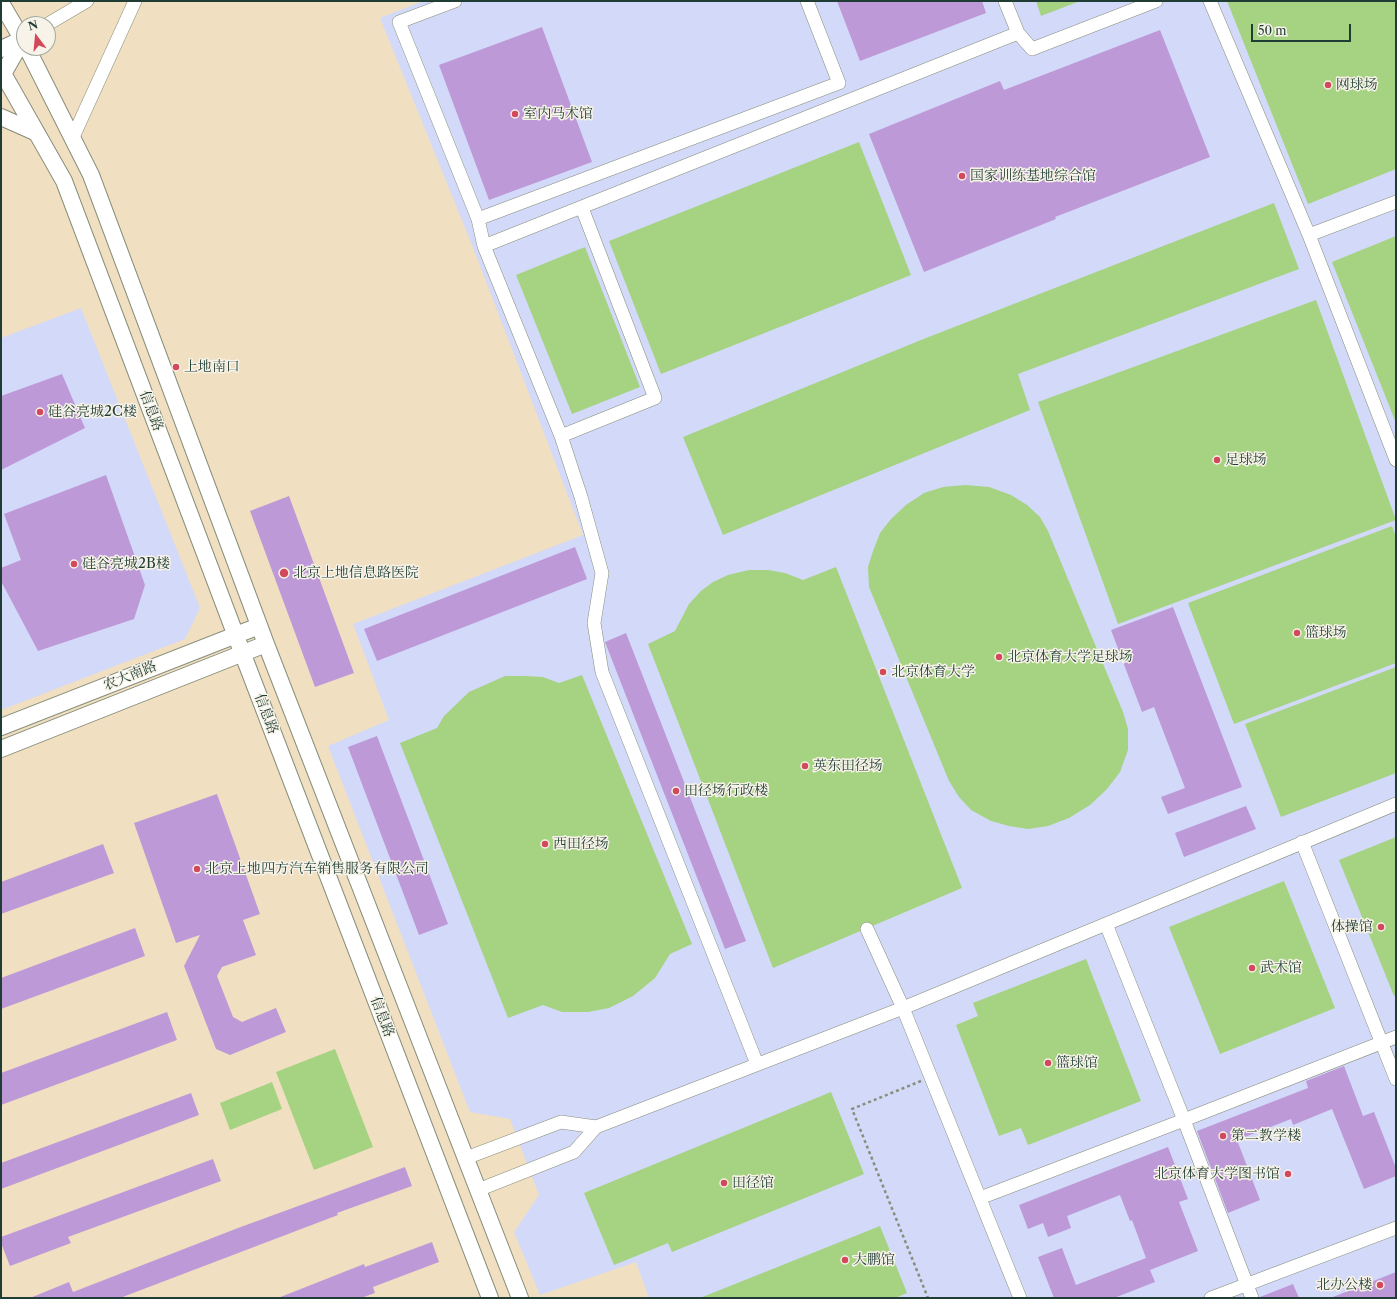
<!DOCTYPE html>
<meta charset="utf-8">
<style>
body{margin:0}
#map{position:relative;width:1397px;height:1299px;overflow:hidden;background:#f1dfc1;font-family:"Libre Caslon Text",serif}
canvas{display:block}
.frame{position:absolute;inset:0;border:2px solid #1f3d34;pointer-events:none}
.north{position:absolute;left:16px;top:16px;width:40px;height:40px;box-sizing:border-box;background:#f7f3e8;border:1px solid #a1aaa0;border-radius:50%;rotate:344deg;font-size:11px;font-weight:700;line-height:16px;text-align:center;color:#1f3d34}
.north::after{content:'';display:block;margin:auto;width:14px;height:18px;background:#d1495b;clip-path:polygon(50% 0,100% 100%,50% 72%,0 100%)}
.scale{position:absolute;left:1251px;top:24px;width:100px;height:18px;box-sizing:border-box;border:2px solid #1f3d34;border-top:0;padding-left:5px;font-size:12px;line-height:14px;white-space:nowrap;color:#1f3d34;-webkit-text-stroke:3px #f7f3e8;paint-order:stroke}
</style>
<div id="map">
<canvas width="1397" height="1299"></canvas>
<div class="frame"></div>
<div class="north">N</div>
<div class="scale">50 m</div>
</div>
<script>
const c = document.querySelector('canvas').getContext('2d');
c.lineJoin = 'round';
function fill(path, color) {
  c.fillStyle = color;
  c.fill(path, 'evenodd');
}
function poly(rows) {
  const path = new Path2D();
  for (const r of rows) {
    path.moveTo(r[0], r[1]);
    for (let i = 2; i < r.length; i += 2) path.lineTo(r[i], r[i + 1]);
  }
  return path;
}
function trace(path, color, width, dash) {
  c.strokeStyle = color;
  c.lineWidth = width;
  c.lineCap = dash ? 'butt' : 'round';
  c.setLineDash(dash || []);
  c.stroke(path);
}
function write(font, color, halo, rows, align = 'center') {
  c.font = font + ' "Libre Caslon Text","Noto Serif SC",serif';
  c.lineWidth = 3;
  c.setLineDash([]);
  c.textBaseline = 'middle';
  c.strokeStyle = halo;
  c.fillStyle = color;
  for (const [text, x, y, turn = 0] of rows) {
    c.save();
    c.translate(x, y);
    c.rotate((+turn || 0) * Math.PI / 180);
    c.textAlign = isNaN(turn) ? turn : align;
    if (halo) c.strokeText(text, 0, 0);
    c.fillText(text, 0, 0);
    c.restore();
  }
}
fill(poly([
 [423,1,1396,1,1396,1298,649,1298,636,1262,540,1295,514,1232,539,1195,510,1119,470,1112,328,746,389,720,353,624,583,535,474,250,380,18],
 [81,308,200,608,185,639,1,710,1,338]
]), '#d2d9f9');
fill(poly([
 [1036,1,1080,1,1041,16],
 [1227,1,1396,1,1396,169,1308,204],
 [859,142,911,275,661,374,609,241],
 [1274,203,1299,269,1018,374,1030,410,723,535,683,437,926,338],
 [1396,236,1396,423,1332,262],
 [585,247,640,387,572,414,516,275],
 [1316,300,1396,520,1118,624,1038,402],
 [965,485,989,487,1011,495,1027,505,1040,517,1048,531,1123,712,1128,729,1128,750,1120,772,1107,789,1090,805,1069,818,1048,826,1028,829,1009,826,991,821,971,810,959,797,949,781,869,587,868,567,873,551,880,533,891,519,906,505,924,493,943,487],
 [1392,526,1396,537,1396,663,1234,724,1188,603],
 [836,567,962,888,773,968,648,644,675,631,689,604,701,591,713,582,728,575,749,570,768,570,785,573,803,580],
 [1396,667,1396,773,1281,817,1245,724],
 [582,675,692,944,670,954,655,978,633,996,609,1008,588,1012,562,1012,543,1005,508,1018,400,743,437,728,444,716,469,692,505,676,525,676,543,677,559,683],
 [1396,837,1396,995,1394,996,1339,860],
 [1284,881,1335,1008,1220,1054,1169,927],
 [1086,959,1141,1101,1028,1145,1021,1128,999,1136,956,1025,978,1016,973,1003],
 [335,1049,373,1147,314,1170,276,1072],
 [272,1082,282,1109,230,1130,220,1103],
 [831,1092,864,1174,672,1252,668,1243,614,1265,584,1193],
 [880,1226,907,1293,895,1298,700,1298]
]), '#a5d381');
fill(poly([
 [837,1,982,1,986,13,860,61],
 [542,27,592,162,489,200,439,65],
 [1160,30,1210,157,1055,217,1056,219,924,272,869,134,1000,81,1004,90],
 [62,374,85,428,1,470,1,396],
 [106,475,145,585,134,619,38,651,1,581,1,568,21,560,4,514],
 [289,496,354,673,315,687,250,511],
 [575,547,587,579,377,661,364,629],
 [1173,607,1242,787,1168,814,1161,797,1185,788,1154,707,1142,712,1111,630],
 [626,633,746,941,725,949,605,642],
 [377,736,448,924,419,935,348,747],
 [217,794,260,914,243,920,256,955,222,967,217,976,233,1017,242,1022,276,1008,286,1032,230,1055,216,1049,184,966,200,935,176,943,134,823],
 [1246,806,1256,829,1184,857,1175,833],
 [103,844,114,873,1,914,1,882],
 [135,928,145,956,1,1009,1,978],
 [167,1012,177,1040,1,1105,1,1073],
 [1344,1066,1363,1116,1374,1112,1396,1168,1396,1176,1364,1189,1332,1109,1293,1125,1291,1119,1237,1140,1260,1200,1228,1213,1197,1131,1308,1088,1306,1081],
 [191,1093,199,1115,1,1189,1,1163],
 [1168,1147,1188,1199,1179,1202,1198,1251,1150,1270,1155,1282,1114,1298,1054,1298,1038,1257,1062,1248,1076,1285,1146,1258,1132,1220,1130,1221,1120,1195,1067,1216,1071,1228,1048,1237,1043,1223,1028,1229,1019,1205],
 [213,1159,221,1181,68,1237,71,1243,10,1266,1,1243,1,1237],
 [405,1167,412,1186,337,1213,338,1215,120,1298,30,1298,69,1282,73,1292,238,1228],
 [432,1242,439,1262,373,1287,375,1293,361,1298,278,1298,364,1264,365,1267],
 [1396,1272,1396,1298,1333,1298,1333,1297],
 [1293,1284,1299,1298,1260,1298,1260,1297]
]), '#be99d8');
const minor = poly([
 [455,1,399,22,478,219,839,83,807,1],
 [1210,1,1309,235,1396,460],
 [48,24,87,1],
 [1018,33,1032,49,1156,1],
 [73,137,135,1],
 [478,219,484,246,561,436,655,398,582,208],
 [1309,235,1396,202],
 [484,246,1018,33,1005,1],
 [561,436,581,497,602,573,594,623,602,672,757,1064],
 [1302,842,1396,1079],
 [867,929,903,1008,1020,1298],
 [466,1158,561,1122,596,1127],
 [478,1190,574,1152,596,1127,903,1008,1396,804],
 [980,1198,1184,1120,1106,924],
 [1211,1298,1396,1228],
 [1252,1298,1184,1120,1396,1037]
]);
const major = poly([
 [1,3,24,42],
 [27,48,91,175,266,644,520,1298],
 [1,49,23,39],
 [1,70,64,181,242,652,490,1298],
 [1,74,3,74,23,39],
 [1,117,37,133],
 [1,727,259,626],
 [1,749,266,644]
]);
trace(minor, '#888e7a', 14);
trace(major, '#888e7a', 18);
trace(poly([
 [921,1081,852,1109,928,1298]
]), '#888e7a', 2.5, [3, 3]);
trace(minor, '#fff', 13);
trace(major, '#fff', 16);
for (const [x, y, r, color] of [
 [1328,85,4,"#d1495b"],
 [515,114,4,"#d1495b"],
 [962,176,4,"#d1495b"],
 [176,367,4,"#d1495b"],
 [40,412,4,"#d1495b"],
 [1217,460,4,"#d1495b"],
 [74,564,4,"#d1495b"],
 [284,573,5,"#d1495b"],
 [1297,633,4,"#d1495b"],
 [999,657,4,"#d1495b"],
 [883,672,4,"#d1495b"],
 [805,766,4,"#d1495b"],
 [676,791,4,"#d1495b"],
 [545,844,4,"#d1495b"],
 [197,869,4,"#d1495b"],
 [1381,927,4,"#d1495b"],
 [1252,968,4,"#d1495b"],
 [1048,1063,4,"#d1495b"],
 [1223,1136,4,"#d1495b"],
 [1288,1174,4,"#d1495b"],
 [724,1183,4,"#d1495b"],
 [845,1260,4,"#d1495b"],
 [1380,1285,4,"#d1495b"]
]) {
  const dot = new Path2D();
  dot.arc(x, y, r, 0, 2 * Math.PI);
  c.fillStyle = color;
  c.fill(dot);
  trace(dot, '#f7f3e8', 1.5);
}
write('14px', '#1f3d34', '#f7f3e8', [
 ["网球场",1336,85],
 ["室内马术馆",523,114],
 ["国家训练基地综合馆",970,176],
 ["上地南口",184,367],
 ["硅谷亮城2C楼",48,412],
 ["足球场",1225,460],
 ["硅谷亮城2B楼",82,564],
 ["北京上地信息路医院",293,573],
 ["篮球场",1305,633],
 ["北京体育大学足球场",1007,657],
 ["北京体育大学",891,672],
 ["英东田径场",813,766],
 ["田径场行政楼",684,791],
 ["西田径场",553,844],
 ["北京上地四方汽车销售服务有限公司",205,869],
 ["体操馆",1373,927,"right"],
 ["武术馆",1260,968],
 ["篮球馆",1056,1063],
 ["第二教学楼",1231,1136],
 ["北京体育大学图书馆",1280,1174,"right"],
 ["田径馆",732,1183],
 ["大鹏馆",853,1260],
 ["北办公楼",1372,1285,"right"]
], 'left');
write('14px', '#1f3d34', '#f7f3e8', [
 ["信息路",151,411,69],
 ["农大南路",130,676,-22],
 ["信息路",266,714,69],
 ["信息路",382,1017,69]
]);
</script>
